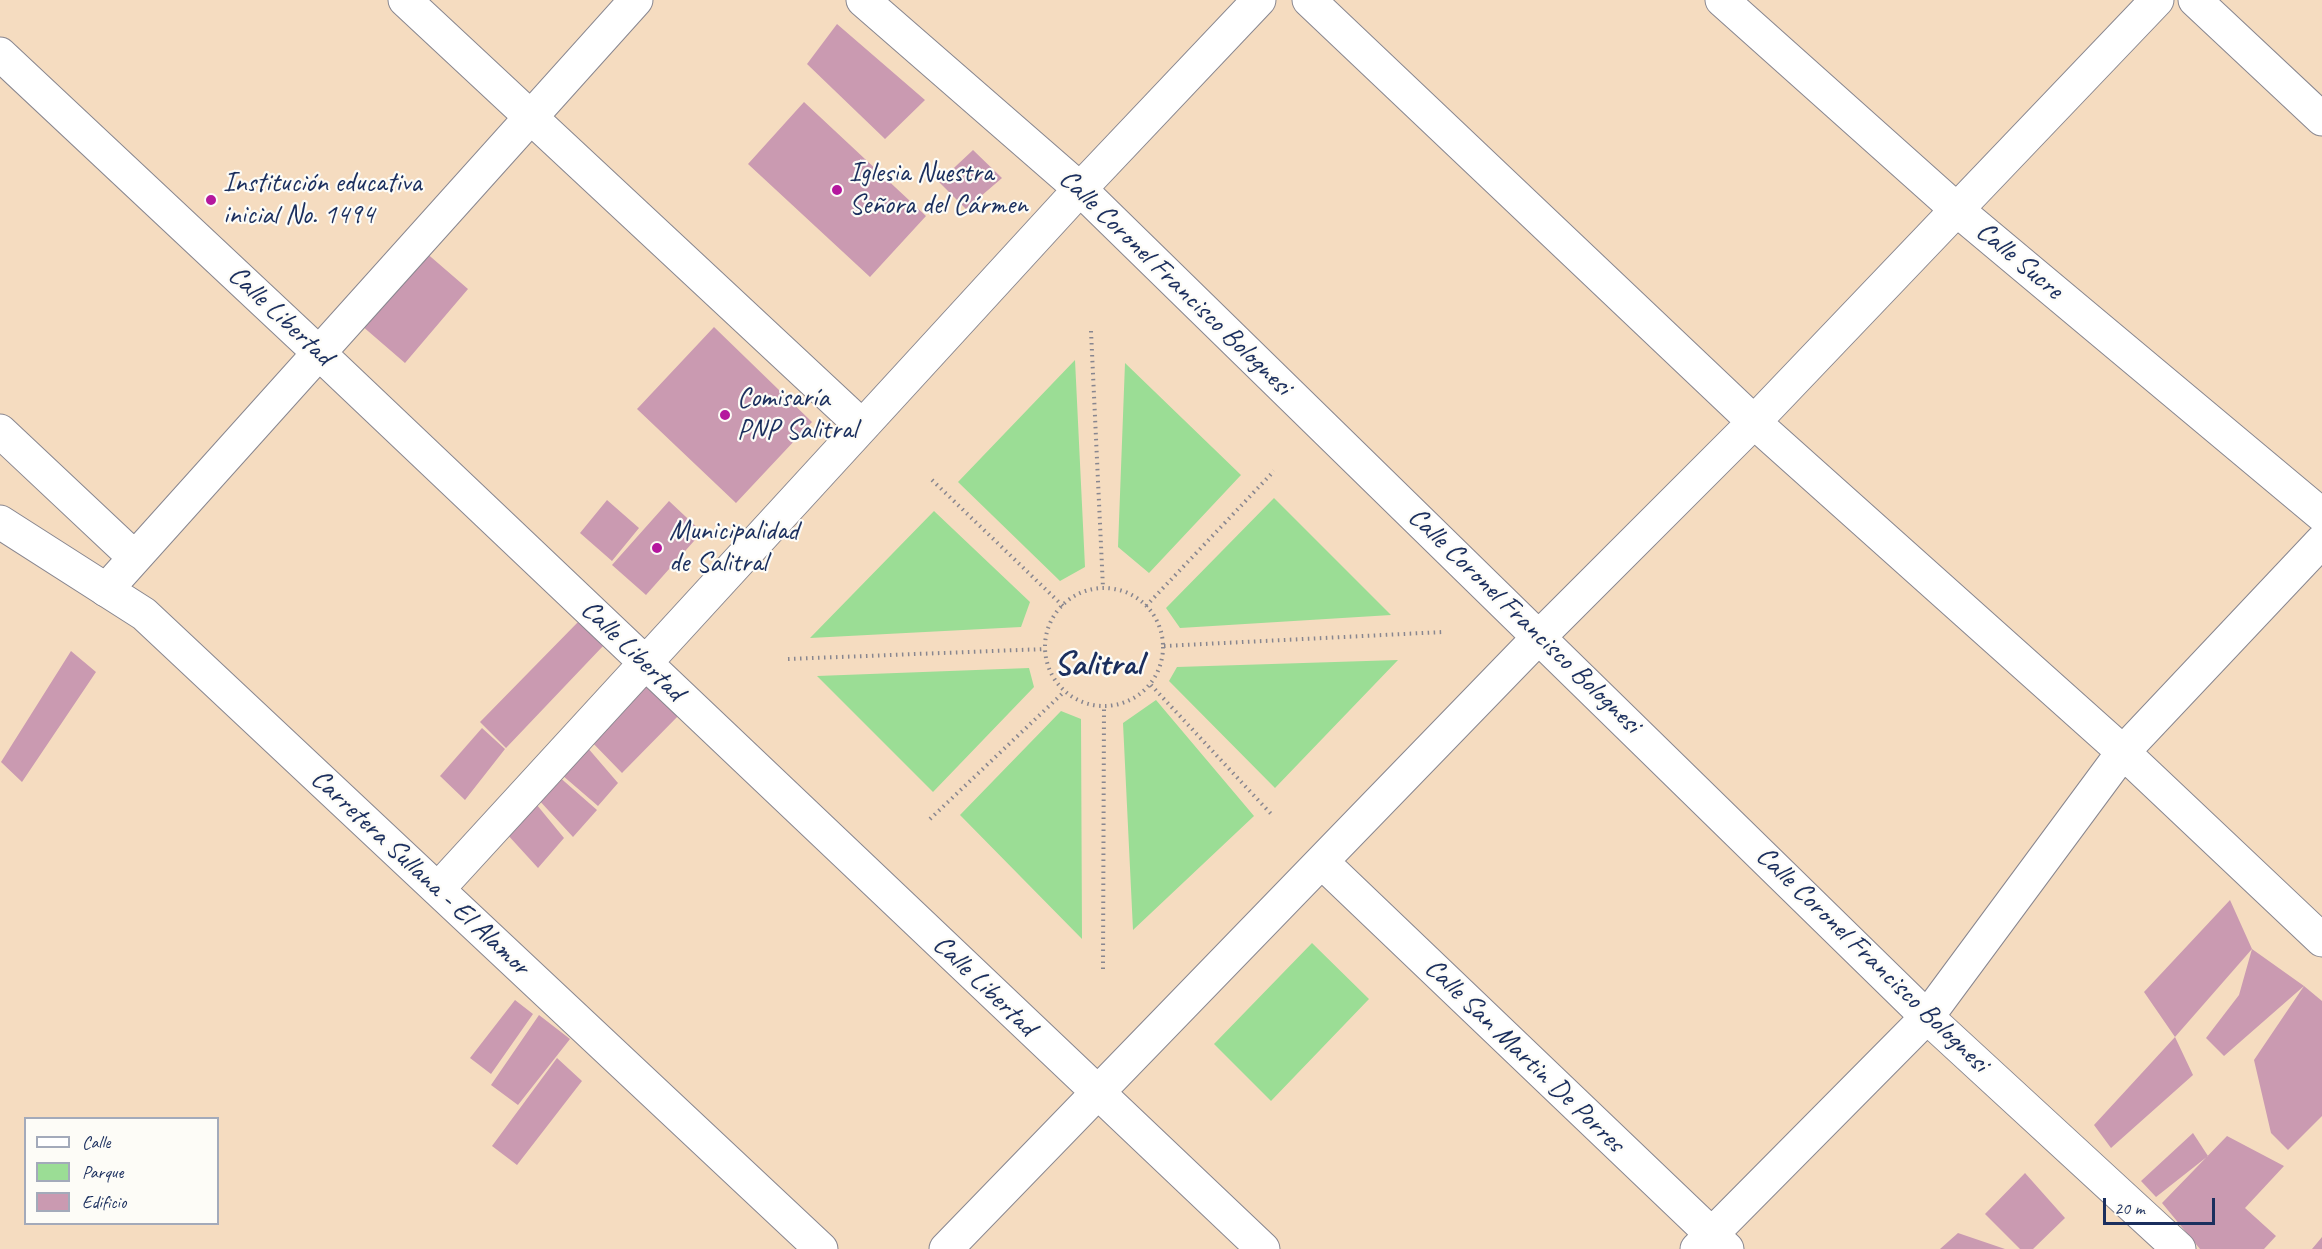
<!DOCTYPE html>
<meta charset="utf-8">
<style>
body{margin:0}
#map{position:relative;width:2322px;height:1249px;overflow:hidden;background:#f5dcc0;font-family:Caveat,sans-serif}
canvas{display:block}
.legend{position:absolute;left:24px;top:1117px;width:195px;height:108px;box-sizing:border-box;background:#fdfcf7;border:2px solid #a3aaba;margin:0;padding:8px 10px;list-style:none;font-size:18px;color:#1b2f5e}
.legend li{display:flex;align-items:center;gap:12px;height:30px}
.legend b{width:30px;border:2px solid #a3aaba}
.scale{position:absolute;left:2103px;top:1198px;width:112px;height:27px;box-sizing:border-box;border:3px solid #1b2f5e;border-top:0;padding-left:8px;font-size:18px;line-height:21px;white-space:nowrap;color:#1b2f5e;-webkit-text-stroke:4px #fdfcf7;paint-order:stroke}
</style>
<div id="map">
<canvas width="2322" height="1249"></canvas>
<ul class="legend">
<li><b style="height:8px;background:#fff"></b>Calle</li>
<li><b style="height:16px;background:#9bdd95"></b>Parque</li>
<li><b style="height:16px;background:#ca9ab1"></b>Edificio</li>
</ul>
<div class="scale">20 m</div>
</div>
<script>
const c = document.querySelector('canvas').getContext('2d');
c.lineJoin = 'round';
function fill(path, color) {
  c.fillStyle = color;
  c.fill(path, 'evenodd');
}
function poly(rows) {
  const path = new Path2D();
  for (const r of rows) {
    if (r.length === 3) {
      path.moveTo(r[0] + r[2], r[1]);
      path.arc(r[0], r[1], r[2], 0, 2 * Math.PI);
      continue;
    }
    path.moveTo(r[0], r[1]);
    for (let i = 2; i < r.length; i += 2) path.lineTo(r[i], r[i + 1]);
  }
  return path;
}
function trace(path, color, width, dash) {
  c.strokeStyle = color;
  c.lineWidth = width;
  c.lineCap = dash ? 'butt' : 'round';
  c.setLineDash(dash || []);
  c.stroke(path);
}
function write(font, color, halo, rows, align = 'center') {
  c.font = font + ' Caveat,sans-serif';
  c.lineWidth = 4.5;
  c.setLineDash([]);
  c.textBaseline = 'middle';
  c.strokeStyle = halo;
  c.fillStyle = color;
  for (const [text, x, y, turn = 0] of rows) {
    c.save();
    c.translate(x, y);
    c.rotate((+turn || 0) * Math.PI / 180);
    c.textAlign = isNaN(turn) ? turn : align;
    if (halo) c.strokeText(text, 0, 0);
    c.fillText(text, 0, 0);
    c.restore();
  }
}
fill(poly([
 [1075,360,1085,567,1060,581,958,482],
 [1125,363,1241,475,1149,573,1118,547],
 [1274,498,1391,615,1180,628,1166,608],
 [934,511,1030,602,1021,627,810,638],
 [1398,660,1275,788,1169,681,1177,667],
 [1029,668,1034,687,933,792,817,676],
 [1156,700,1254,816,1133,930,1123,723],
 [1061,711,1081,719,1082,939,960,815],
 [1312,943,1369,999,1271,1101,1214,1044]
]), '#9bdd95');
fill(poly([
 [837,24,925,100,885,139,807,64],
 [804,102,926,216,870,277,748,164],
 [973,150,1002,178,966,209,939,182],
 [424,251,468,289,405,363,361,325],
 [714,327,812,422,736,503,637,409],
 [607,500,639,528,612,561,580,533],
 [669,501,702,532,646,595,612,565],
 [579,621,604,645,506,748,480,722],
 [71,651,96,672,22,782,1,762],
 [646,676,682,712,622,773,587,737],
 [482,728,505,749,465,800,440,776],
 [587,747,618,783,598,806,562,775],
 [557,775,597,810,573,837,537,798],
 [532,799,564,838,538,868,506,833],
 [2230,900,2252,949,2175,1037,2144,992],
 [2252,949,2304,986,2322,1001,2322,1116,2288,1150,2271,1133,2254,1060,2304,986,2224,1056,2206,1038,2239,995],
 [515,1000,533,1014,491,1074,470,1058],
 [539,1015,570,1039,518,1105,491,1085],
 [2175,1037,2193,1075,2111,1148,2094,1125],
 [557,1058,582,1081,517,1165,492,1146],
 [2193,1133,2208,1156,2156,1197,2141,1181],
 [2227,1136,2284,1166,2245,1208,2276,1236,2264,1249,2200,1249,2162,1203],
 [2025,1173,2065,1218,2033,1249,2020,1249,1985,1214],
 [1958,1233,2005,1249,1940,1249],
 [2322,1237,2322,1249,2312,1249]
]), '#ca9ab1');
const minor = poly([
 [405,0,862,426],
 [863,0,1080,189,1927,1017,2179,1249],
 [1309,0,1754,422,2123,752,2322,940],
 [1722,0,1956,209,2322,515],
 [2195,0,2322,119],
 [0,54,319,353,1263,1249],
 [0,431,134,557],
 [106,590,636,0],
 [1322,862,1727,1249],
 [438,889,1080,189,1259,0],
 [946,1249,1540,636,1754,422,2157,0],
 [1697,1249,1927,1017,2123,752,2322,541]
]);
const highway = poly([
 [0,522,144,614,821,1249]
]);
trace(minor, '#88868f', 35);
trace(highway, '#88868f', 35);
trace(poly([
 [1091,331,1103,588],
 [932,480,1063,606],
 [1104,647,59],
 [1146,606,1274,471],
 [1164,646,1443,632],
 [788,659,1045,649],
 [1151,685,1273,816],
 [930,819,1065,691],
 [1103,969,1104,706]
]), '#88868f', 4, [1.5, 4.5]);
trace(minor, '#fff', 33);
trace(highway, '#fff', 33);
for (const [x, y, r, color] of [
 [837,190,6,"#b5179e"],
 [211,200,6,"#b5179e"],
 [725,415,6,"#b5179e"],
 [657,548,6,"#b5179e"]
]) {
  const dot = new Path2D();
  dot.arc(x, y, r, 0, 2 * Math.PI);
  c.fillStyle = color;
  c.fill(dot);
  trace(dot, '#fdfcf7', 2);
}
write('28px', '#1b2f5e', '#fdfcf7', [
 ["Iglesia Nuestra",849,174],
 ["Señora del Cármen",849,206],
 ["Institución educativa",223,184],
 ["inicial No. 1494",223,216],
 ["Comisaría",737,399],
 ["PNP Salitral",737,431],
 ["Municipalidad",669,532],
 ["de Salitral",669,564]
], 'left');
write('28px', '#1b2f5e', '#fdfcf7', [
 ["Calle Sucre",2019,261,40],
 ["Calle Coronel Francisco Bolognesi",1175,283,44],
 ["Calle Libertad",280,316,43],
 ["Calle Coronel Francisco Bolognesi",1524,621,44],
 ["Calle Libertad",632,651,44],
 ["Carretera Sullana - El Alamor",420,873,43],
 ["Calle Coronel Francisco Bolognesi",1872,960,44],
 ["Calle Libertad",984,986,44],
 ["Calle San Martin De Porres",1524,1056,44]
]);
write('bold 34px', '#1b2f5e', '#fdfcf7', [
 ["Salitral",1098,665]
]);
</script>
